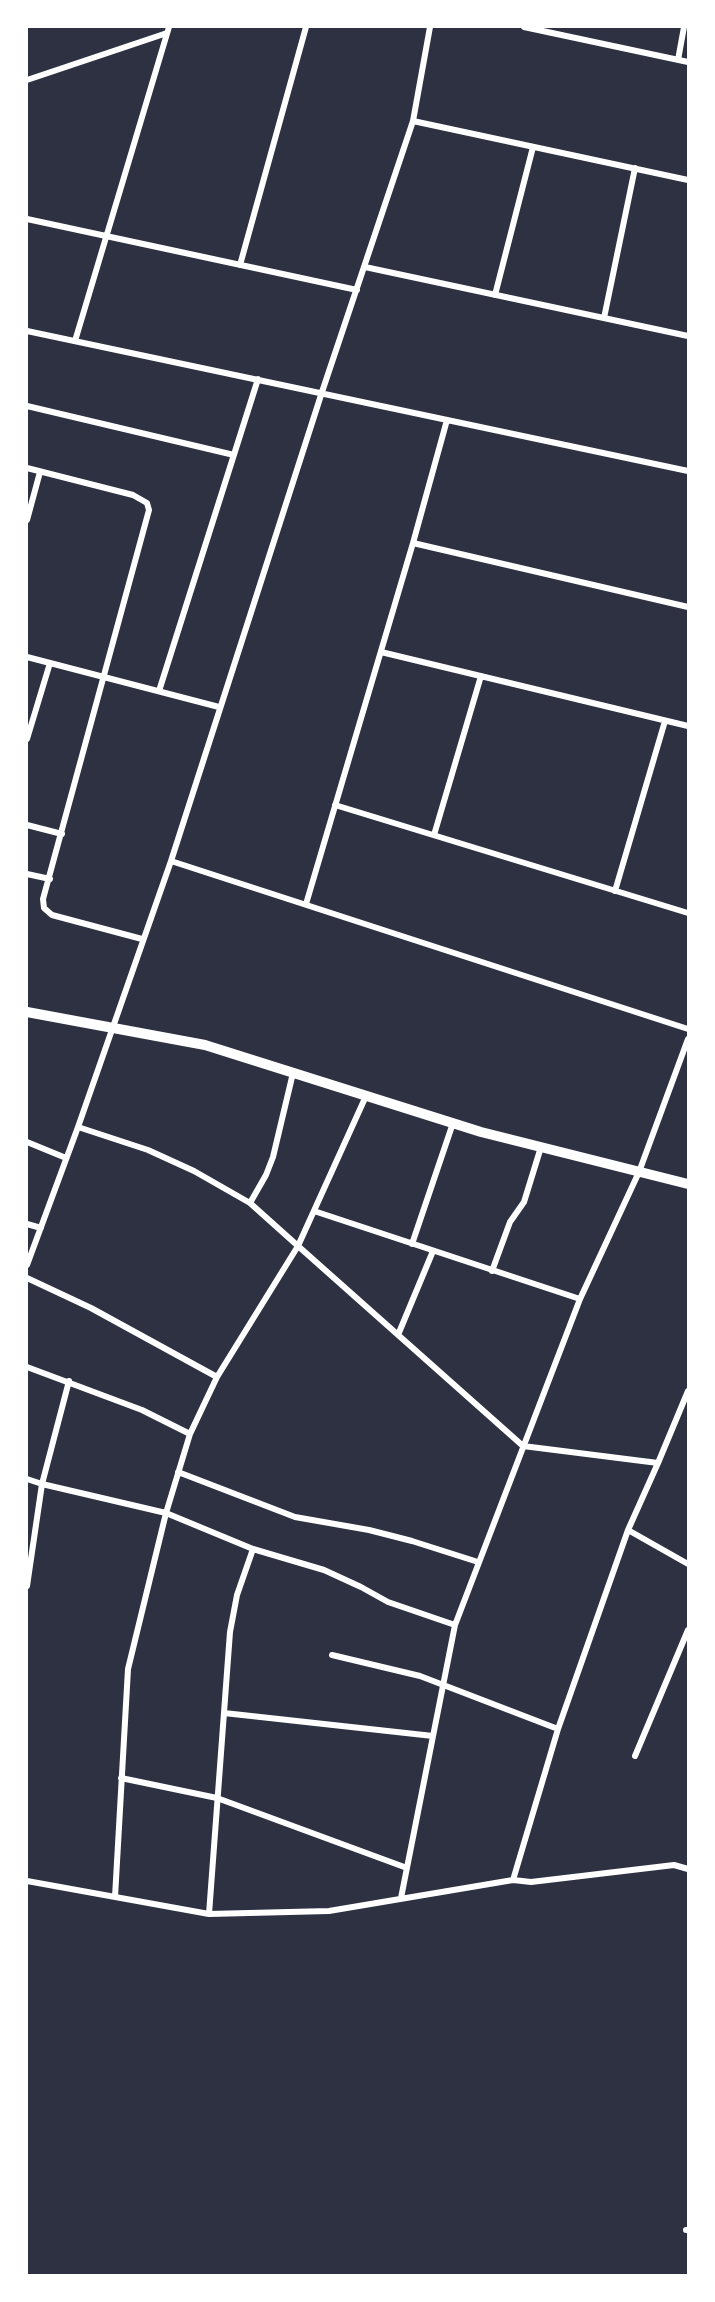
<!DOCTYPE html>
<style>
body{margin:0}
#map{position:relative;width:715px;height:2302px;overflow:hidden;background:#2d3142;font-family:Merriweather,serif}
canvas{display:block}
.frame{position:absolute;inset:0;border:28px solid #fff;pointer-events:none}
</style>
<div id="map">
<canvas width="715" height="2302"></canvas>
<div class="frame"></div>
</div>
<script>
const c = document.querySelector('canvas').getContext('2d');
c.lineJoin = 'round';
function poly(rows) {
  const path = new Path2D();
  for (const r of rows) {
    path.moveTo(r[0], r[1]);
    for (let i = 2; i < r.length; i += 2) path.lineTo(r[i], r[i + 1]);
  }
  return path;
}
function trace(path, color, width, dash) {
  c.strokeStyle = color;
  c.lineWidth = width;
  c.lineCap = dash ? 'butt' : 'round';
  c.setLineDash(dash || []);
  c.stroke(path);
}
trace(poly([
 [524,27,688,62],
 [678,60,684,27],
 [27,80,167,33],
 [413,121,688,180],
 [27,219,357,290],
 [240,265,306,27],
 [365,267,688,336],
 [495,295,533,147],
 [604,318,635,168],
 [27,331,688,471],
 [75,341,169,27],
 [27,406,234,455],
 [447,420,413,543,688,607],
 [27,468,133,495,147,503,149,510,43,899,44,908,52,915,142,939],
 [27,520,40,472],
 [381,652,688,726],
 [27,657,219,707],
 [159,691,258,379],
 [27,739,50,663],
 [335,805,688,913],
 [27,825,62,834],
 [434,835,481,676],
 [171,861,688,1029],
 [27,874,50,879],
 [615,891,665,721],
 [306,904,413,543],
 [366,1096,298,1246,523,1446,658,1463,628,1530,688,1564],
 [78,1127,148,1150,194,1171,250,1203,298,1246,217,1377,190,1434,166,1513,128,1669,115,1897],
 [27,1142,66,1158],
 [250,1203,266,1175,273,1157,293,1073],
 [314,1211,580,1299],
 [27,1224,41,1228],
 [412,1244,453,1123],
 [27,1265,78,1127,171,861,322,392,413,121,430,27],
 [492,1271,510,1222,524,1202,541,1147],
 [27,1278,91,1308,217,1377],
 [398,1335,433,1251],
 [27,1367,142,1410,190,1434],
 [658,1463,688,1391],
 [178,1472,295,1517,369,1530,412,1541,478,1562],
 [27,1479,42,1484,166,1513,253,1549,324,1570,361,1587,388,1602,455,1625],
 [27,1586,42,1484,69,1381],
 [332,1655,420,1676,558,1729],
 [224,1713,433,1736],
 [635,1756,688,1630],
 [121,1778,217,1798,407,1868],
 [513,1880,558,1729,628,1530],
 [27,1881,209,1914,329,1911,513,1880,531,1882,674,1865,688,1869],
 [401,1898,455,1625,580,1299,639,1172,688,1039],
 [209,1914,230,1632,237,1595,253,1549],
 [686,2230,688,2230]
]), '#fff', 6);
trace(poly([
 [27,1012,205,1045,481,1132,688,1184]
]), '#fff', 10);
</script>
